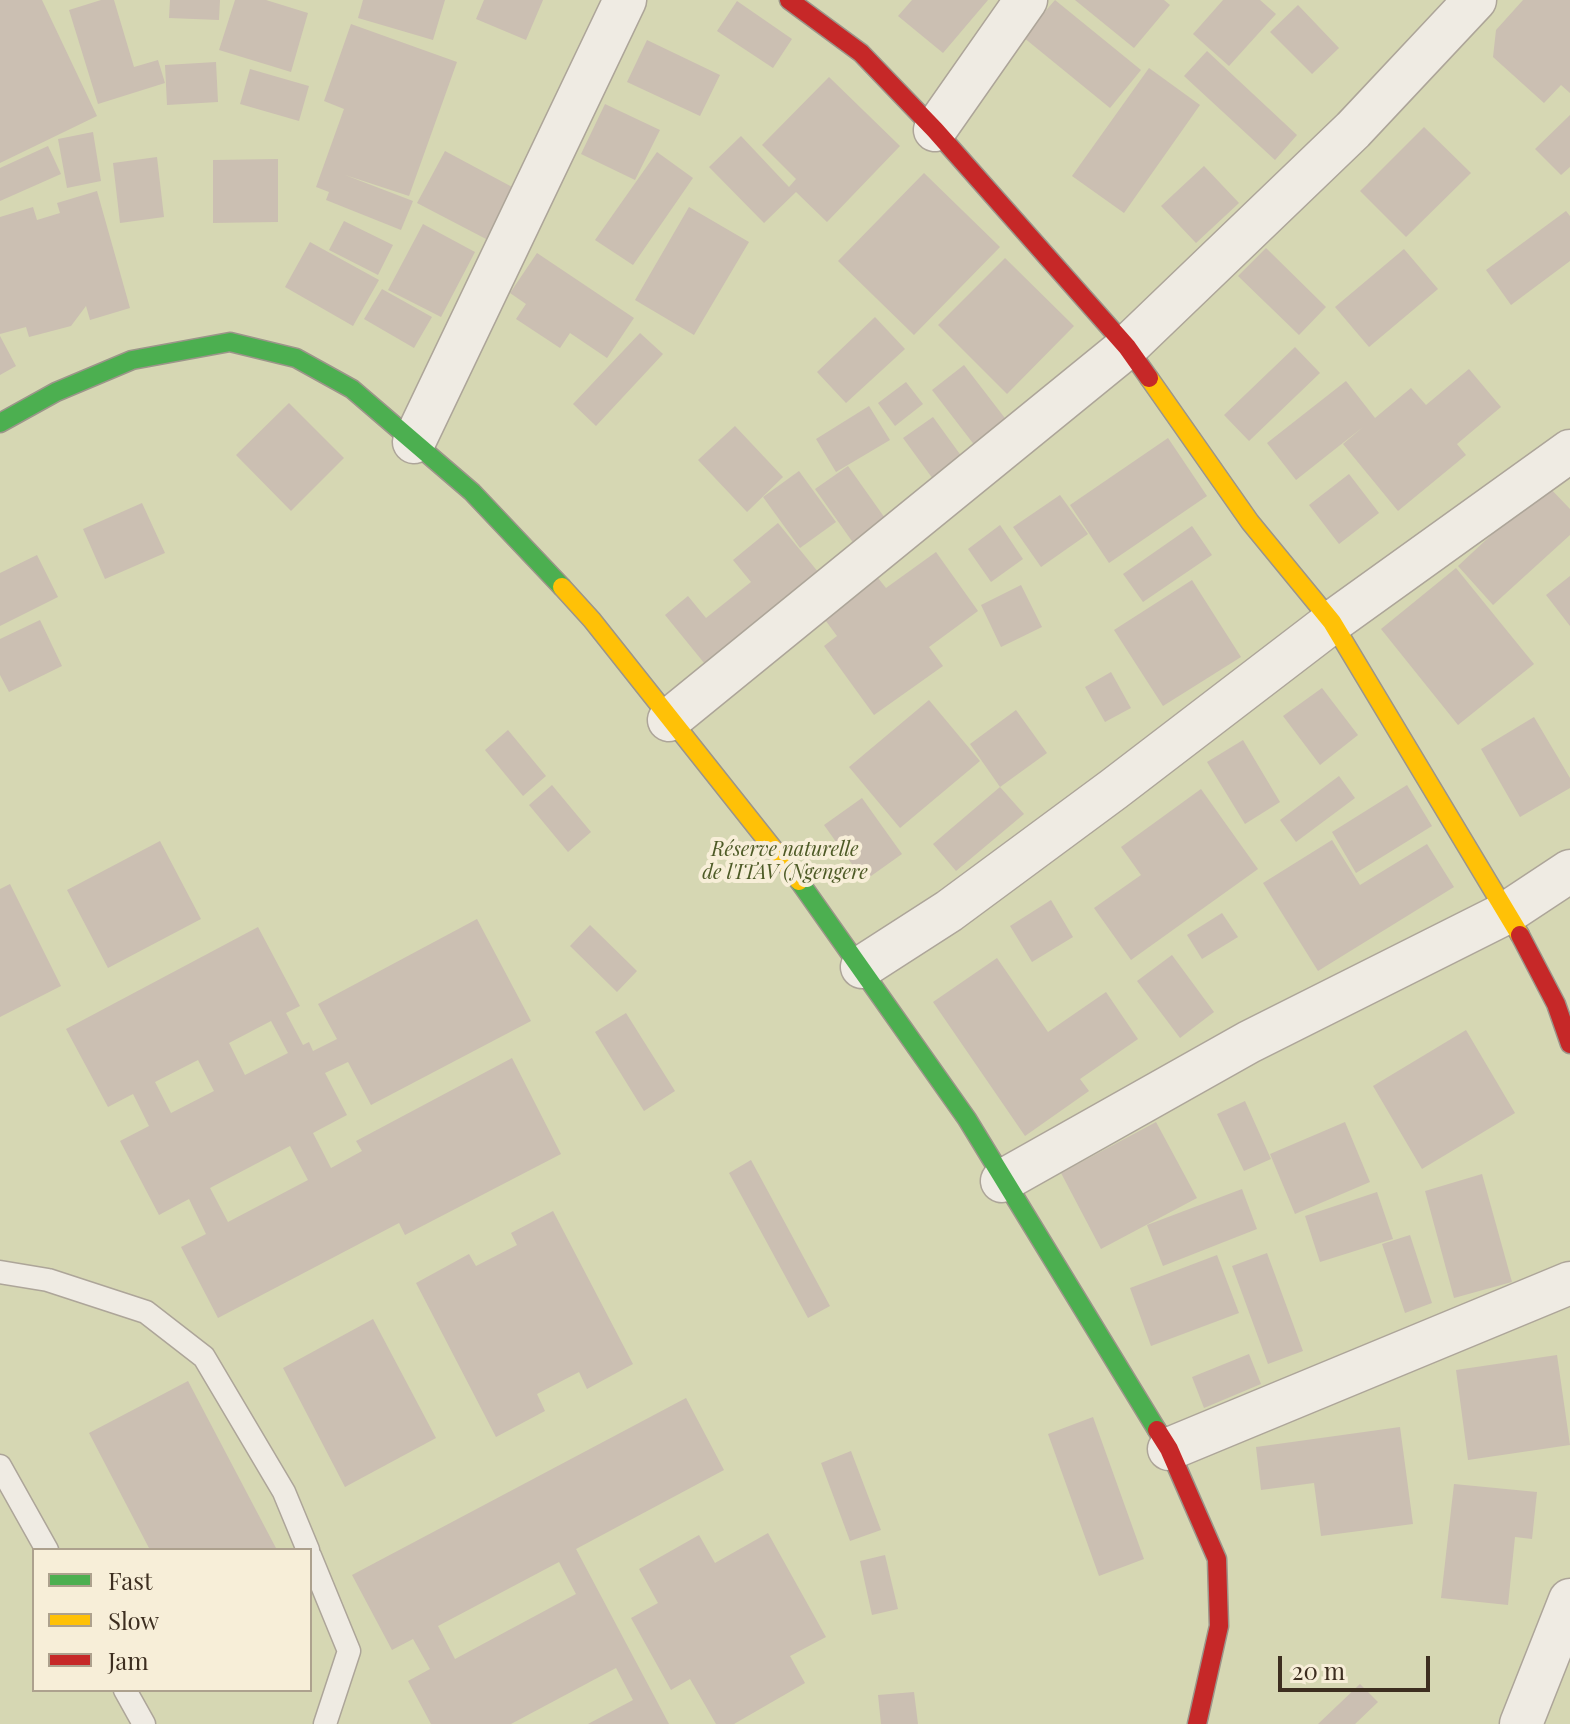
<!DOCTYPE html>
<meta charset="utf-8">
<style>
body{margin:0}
#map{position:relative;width:1570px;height:1724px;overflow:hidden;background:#e7e0d1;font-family:"Playfair Display",serif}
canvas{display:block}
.legend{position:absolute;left:32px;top:1548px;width:280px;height:144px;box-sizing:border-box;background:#f7eed8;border:2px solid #ada18e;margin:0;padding:10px 14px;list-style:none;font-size:24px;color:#3d2e20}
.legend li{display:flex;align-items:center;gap:16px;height:40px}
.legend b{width:40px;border:2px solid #ada18e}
.scale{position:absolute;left:1278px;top:1656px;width:152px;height:36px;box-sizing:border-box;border:4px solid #3d2e20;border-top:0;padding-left:10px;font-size:24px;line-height:28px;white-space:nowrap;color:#3d2e20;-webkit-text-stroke:6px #f7eed8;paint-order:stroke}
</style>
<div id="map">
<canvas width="1570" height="1724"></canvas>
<ul class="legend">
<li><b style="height:10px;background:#4caf50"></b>Fast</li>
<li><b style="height:10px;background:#ffc107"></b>Slow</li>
<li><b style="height:10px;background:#c62828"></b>Jam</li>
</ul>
<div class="scale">20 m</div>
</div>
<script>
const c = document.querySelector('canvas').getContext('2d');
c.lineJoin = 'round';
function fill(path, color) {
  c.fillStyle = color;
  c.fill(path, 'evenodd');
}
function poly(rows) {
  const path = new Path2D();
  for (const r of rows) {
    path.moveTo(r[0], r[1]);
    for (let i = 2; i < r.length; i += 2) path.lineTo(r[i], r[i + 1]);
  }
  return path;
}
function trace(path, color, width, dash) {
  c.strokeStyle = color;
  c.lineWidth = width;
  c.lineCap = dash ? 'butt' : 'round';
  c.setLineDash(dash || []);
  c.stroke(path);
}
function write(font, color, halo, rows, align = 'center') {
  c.font = font + ' "Playfair Display",serif';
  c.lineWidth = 8;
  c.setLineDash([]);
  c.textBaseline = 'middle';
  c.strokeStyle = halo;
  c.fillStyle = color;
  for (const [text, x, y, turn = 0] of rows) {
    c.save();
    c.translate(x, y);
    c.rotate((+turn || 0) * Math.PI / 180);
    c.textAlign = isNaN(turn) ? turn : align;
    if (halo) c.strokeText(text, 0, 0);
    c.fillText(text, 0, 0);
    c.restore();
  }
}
fill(poly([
 [0,0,1570,0,1570,1724,0,1724],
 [34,1550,310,1550,310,1690,34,1690]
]), '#d6d7b3');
fill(poly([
 [0,0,42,0,97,116,0,163],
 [101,0,114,0,134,67,158,60,165,83,98,104,69,10],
 [170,0,220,0,219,20,169,18],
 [235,0,266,0,308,13,291,72,219,50],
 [363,0,445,0,433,40,358,18],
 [484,0,543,0,526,40,476,19],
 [912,0,988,0,943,53,898,16],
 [1055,0,1141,70,1110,108,1023,37],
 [1075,0,1164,0,1170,5,1134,48],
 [1223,0,1260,0,1276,14,1229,66,1193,34],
 [1523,0,1570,0,1570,93,1561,85,1544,103,1493,57,1496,30],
 [737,1,792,39,773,68,717,31],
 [1298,5,1339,48,1312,74,1270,32],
 [351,24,457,62,409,196,345,175,413,201,401,230,326,200,329,192,316,187,344,109,324,101],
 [647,40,720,75,700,116,627,82],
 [1207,51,1297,135,1275,160,1184,76],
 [216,62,218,102,167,105,165,65],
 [1149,68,1200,105,1124,213,1072,176],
 [250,69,309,86,299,121,240,104],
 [829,77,900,146,827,222,796,192,764,223,709,167,741,136,789,187,796,179,762,145],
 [605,104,660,130,635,180,581,154],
 [1570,115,1570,167,1561,175,1535,149],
 [1424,127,1471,173,1406,237,1360,191],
 [93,132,101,181,67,188,58,139],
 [48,146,61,174,0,201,0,168],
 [445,151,514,188,486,239,417,203],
 [657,152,693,178,633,265,595,240],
 [157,157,164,217,120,223,113,163],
 [278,159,278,222,213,223,213,160],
 [1204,166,1239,203,1196,243,1161,206],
 [924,173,1000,247,914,335,838,261],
 [97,191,130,308,90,320,86,306,71,326,29,337,26,327,0,334,0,217,33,207,37,220,60,213,57,203],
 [689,207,749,242,694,335,635,300],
 [1566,211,1570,216,1570,261,1511,305,1486,270],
 [344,221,393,245,378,275,329,250],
 [423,224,475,252,441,317,388,290],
 [310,242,379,280,353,326,285,287],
 [1266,248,1326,307,1299,335,1238,276],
 [1404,249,1438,289,1369,347,1335,307],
 [537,253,634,318,607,358,570,333,560,348,516,319,526,304,510,293],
 [1005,258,1074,326,1007,394,938,325],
 [382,289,432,317,414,348,364,319],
 [875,317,905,349,846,403,817,372],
 [640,333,663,354,596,426,573,404],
 [0,336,16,366,0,375],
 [1295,347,1320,373,1249,441,1224,415],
 [964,365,1011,426,979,451,932,390],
 [1469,369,1501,407,1457,444,1466,455,1398,511,1343,444,1363,427,1296,480,1267,443,1346,381,1375,418,1411,388,1426,405],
 [906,382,923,404,895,426,878,403],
 [289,403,344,458,291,511,236,455],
 [869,406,890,440,836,472,816,439],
 [933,417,962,457,933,479,903,438],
 [735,426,783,477,747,512,698,460],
 [1168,438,1207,496,1109,563,1070,505],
 [848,466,887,521,854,544,815,489],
 [799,471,836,522,800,548,763,497],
 [1349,474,1379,513,1339,544,1309,505],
 [1546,484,1570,509,1570,535,1493,605,1458,566],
 [1060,495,1088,534,1041,567,1013,527],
 [142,503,165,553,105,579,83,529],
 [778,523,823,578,709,669,665,615,688,596,706,618,751,582,733,560],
 [1000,525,1023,559,991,582,968,549],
 [1192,526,1212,555,1143,602,1123,574],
 [936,552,978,611,929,647,943,666,874,715,824,646,837,636,823,617,878,578,886,588],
 [37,555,58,597,0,626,0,573],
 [1456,568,1534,664,1458,725,1381,629],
 [1570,576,1570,626,1546,595],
 [1192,580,1241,657,1163,706,1114,630],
 [1021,585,1042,627,1001,647,981,605],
 [40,620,62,666,9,692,0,675,0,639],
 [1111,672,1131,708,1105,722,1085,687],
 [1322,688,1358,735,1320,765,1283,716],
 [929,700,980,761,900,828,849,767],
 [1016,710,1047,753,1000,787,970,744],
 [1534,717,1570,778,1570,788,1520,817,1481,749],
 [508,730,546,776,523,796,485,750],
 [1243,740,1280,802,1245,824,1207,762],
 [1339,776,1355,798,1296,842,1280,820],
 [552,785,591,832,568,852,529,805],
 [1407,785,1432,826,1356,873,1332,832],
 [1000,787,1024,814,956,871,933,844],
 [1201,789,1258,869,1131,960,1094,908,1141,875,1121,847],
 [862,798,902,854,864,881,824,825],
 [1332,840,1360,885,1427,844,1454,887,1318,971,1263,883],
 [160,841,201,919,108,968,67,890],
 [10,884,61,986,0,1017,0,889],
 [1051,900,1073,937,1032,962,1010,926],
 [1222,913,1238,937,1202,959,1187,935],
 [477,919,531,1021,371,1105,348,1062,325,1073,347,1115,313,1133,331,1168,362,1151,356,1141,512,1058,561,1154,405,1235,399,1223,218,1318,181,1247,206,1234,189,1199,159,1215,120,1141,149,1126,133,1094,108,1107,66,1029,258,927,300,1006,286,1013,303,1045,309,1042,313,1051,337,1039,318,1004],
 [271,1021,288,1053,245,1075,229,1043],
 [198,1060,214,1091,171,1113,155,1082],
 [290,1146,308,1180,228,1222,210,1188],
 [590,925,637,971,617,992,570,946],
 [1172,955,1214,1012,1180,1038,1137,981],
 [997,958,1048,1032,1106,992,1138,1039,1080,1079,1089,1091,1025,1136,933,1002],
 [626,1013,675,1091,644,1111,595,1032],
 [1466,1030,1515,1113,1422,1169,1373,1086],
 [1245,1101,1271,1159,1244,1171,1217,1114],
 [1156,1122,1197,1198,1101,1249,1061,1173],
 [1345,1122,1370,1182,1295,1214,1270,1154],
 [751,1160,830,1306,808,1318,729,1173],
 [1482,1174,1512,1282,1454,1298,1425,1191],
 [1242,1189,1257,1229,1163,1266,1147,1225],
 [1377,1192,1393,1239,1320,1262,1305,1216],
 [553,1211,633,1364,587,1389,579,1372,537,1394,545,1411,496,1437,416,1283,469,1254,476,1266,517,1245,511,1233],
 [1410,1235,1432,1303,1405,1313,1382,1244],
 [1267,1253,1303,1351,1268,1364,1232,1266],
 [1217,1255,1239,1313,1151,1346,1130,1288],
 [373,1319,436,1438,345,1487,283,1368],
 [1249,1354,1261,1384,1204,1408,1192,1377],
 [1557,1355,1570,1445,1468,1460,1456,1370],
 [188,1381,277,1550,150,1550,89,1433],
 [686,1398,724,1470,576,1549,669,1724,588,1724,633,1700,616,1668,511,1724,431,1724,408,1681,430,1669,413,1639,392,1650,352,1575],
 [559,1562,576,1594,455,1659,438,1626],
 [1093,1417,1144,1559,1099,1576,1048,1434],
 [1400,1427,1413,1524,1321,1536,1314,1483,1261,1490,1256,1447],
 [851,1451,881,1530,850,1541,821,1463],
 [1454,1484,1537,1492,1532,1539,1515,1537,1508,1605,1441,1598],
 [768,1533,826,1637,790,1656,805,1683,734,1724,716,1724,690,1679,671,1690,631,1618,658,1603,639,1569,699,1535,715,1563],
 [885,1555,898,1609,872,1615,860,1561],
 [1360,1684,1378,1702,1355,1724,1318,1724],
 [914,1692,918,1724,881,1724,878,1695]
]), '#cbbfb2');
const lane = poly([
 [0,1272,48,1280,146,1312,204,1357,284,1492,308,1550],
 [0,1466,47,1550],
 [310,1556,349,1651,325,1724],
 [125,1690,144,1724]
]);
const street = poly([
 [935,130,1026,0],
 [414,442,625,0],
 [669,720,1127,347,1353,130,1475,0],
 [862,967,949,911,1114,789,1332,622,1570,451],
 [1002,1181,1249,1042,1508,912,1570,871],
 [1169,1449,1570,1283],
 [1521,1724,1570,1600]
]);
const fast = poly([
 [0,423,56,392,132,360,230,342,296,358,352,389,472,492,562,587],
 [799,881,967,1119,1157,1430]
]);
const slow = poly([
 [1149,378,1250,522,1332,622,1520,935],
 [562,587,592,620,799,881]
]);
const jam = poly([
 [789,0,861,53,935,130,1127,347,1149,378],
 [1520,935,1556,1004,1570,1044],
 [1157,1430,1169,1449,1217,1559,1219,1626,1197,1724]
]);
trace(lane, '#ada599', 25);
trace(street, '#ada599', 45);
trace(fast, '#9c958a', 21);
trace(slow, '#9c958a', 21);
trace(jam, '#9c958a', 21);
trace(lane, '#efebe3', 22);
trace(street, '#efebe3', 42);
trace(fast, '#4caf50', 18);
trace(slow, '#ffc107', 18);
trace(jam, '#c62828', 18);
write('italic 20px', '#4d5a26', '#f7eed8', [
 ["Réserve naturelle",785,850],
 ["de l'ITAV (Ngengere",785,873]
]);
</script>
